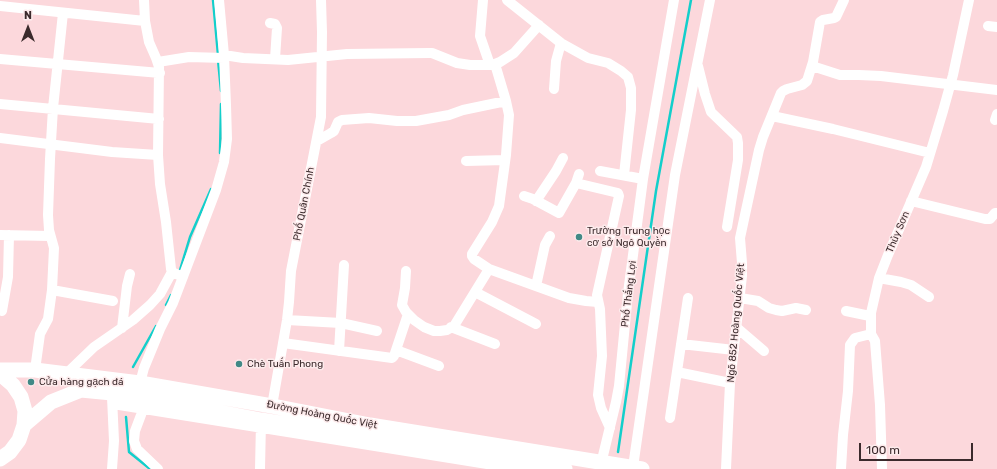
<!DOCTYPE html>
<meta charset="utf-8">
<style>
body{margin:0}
#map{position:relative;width:997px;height:469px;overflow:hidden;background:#fcd8dc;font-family:Rubik,sans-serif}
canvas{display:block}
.north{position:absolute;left:8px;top:8px;width:40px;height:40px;-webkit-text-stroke:3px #fdebec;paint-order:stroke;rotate:0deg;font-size:11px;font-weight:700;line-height:16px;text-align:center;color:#3b2a2c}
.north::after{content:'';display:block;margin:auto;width:14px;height:18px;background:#3b2a2c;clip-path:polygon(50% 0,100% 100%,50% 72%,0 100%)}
.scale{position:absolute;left:859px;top:443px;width:114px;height:18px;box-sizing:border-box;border:2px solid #3b2a2c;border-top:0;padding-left:5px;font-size:12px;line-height:14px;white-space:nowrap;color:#3b2a2c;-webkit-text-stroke:3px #fdebec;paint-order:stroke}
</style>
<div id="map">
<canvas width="997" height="469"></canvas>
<div class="north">N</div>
<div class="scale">100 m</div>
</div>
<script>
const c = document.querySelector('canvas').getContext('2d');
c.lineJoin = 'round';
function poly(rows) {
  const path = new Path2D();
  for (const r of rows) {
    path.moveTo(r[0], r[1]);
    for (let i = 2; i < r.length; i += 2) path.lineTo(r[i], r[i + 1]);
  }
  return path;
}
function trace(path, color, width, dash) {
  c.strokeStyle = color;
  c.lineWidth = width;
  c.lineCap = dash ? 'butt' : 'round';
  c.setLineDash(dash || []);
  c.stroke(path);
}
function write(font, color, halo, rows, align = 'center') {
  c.font = font + ' Rubik,sans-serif';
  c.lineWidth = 3;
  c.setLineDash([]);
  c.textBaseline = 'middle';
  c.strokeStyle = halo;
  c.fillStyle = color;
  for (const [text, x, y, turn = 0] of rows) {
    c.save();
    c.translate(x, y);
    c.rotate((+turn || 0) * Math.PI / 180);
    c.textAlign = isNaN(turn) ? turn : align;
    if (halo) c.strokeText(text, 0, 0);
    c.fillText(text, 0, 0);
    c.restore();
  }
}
trace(poly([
 [213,0,218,55],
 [218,60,221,91],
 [220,153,221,104],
 [180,270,190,237,211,189],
 [166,305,171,295],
 [133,367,156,326],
 [126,417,129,452,150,469],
 [618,452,656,191,691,0]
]), '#13cfcb', 2.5);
trace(poly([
 [144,0,145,21,149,42,156,58,159,67,158,155,160,184,166,222,171,269,172,272,183,277],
 [483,0,480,36,490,65],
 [507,0,561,43,588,58,608,63,621,71,628,77,631,88,631,110,624,175],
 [0,6,145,21],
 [270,23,275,24,277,28,275,59],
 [988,26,997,27],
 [224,55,243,58,288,60,347,54,429,53,432,53,457,63,470,65,490,65,495,64,500,62,514,53,539,25],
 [0,59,160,73],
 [158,62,189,57,224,58],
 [495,64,506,101,509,115,506,155,499,206,492,222,472,254,472,256,474,259,489,269,569,298,586,301,598,302],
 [698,66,705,94,711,112,737,137,738,143,738,160,727,227],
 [812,66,840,75,859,75,881,76,997,90],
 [554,89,556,61,561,43],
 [0,104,159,119],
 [772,116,833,129,930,153],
 [995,120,997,114],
 [0,138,112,152,158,155],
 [317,141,331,133,334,131,338,122,342,120,369,118,397,121,416,121,449,115,463,110,506,101],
 [466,161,505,160],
 [600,171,643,179],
 [576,183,618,193,619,196,597,295,600,309,602,356,598,395,601,408,610,428],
 [524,196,533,199,559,213,576,183,579,174],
 [536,201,556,171,563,158],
 [911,201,985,219,990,219,995,213,997,213],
 [0,235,50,236],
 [406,271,405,288,402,305,406,312,414,320,424,327,434,331,440,331,447,330,454,326,489,269],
 [879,278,901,282,911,285,929,297],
 [536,286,545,245,550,236],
 [52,290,113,301],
 [475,292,536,324],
 [740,298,758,301,769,308,776,310,782,311,796,308,806,310],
 [2,311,8,277,9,235],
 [846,311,870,316],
 [287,320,341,323,377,331],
 [451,327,495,344],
 [736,327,764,351],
 [122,328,127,286,130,274],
 [283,343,392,358,394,356,408,314],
 [681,344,734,350],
 [396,350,439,366],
 [339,351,344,265],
 [35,370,40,334,48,319,52,290,54,248,49,230,48,215,50,159,53,108,63,13],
 [677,372,730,383],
 [67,373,94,347,133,320,150,305,160,294,172,272],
 [140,383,144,368,160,329,173,303,216,190,224,162,227,139,226,105,224,55,219,0],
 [145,402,141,415,135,431,134,441,137,449,158,469],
 [113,404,518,469],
 [272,406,287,320,289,302,291,271,321,117,322,32,321,0],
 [670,418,688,298],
 [633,467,675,175,710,0],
 [600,468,616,402,619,386,628,293,643,179,674,0],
 [112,469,114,441,112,397],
 [260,469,261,422],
 [726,469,730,383,742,276,742,263,740,238,759,150,763,137,781,93,783,91,787,89,802,85,807,81,813,62,820,22,823,20,834,18,836,17,844,0],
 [841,469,843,435,848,391,850,345,855,338,871,334],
 [882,469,880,405,875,341,871,334,871,313,879,278,888,255,926,167,943,111,953,75,969,0]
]), '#fff', 10);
trace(poly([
 [0,370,35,370,140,383,272,406,370,425,642,469],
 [0,374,13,385,21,397,25,411,24,425,19,440,10,452,0,459],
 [24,425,51,402,81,390,112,393,146,398,261,420,565,469]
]), '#fff', 15);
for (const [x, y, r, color] of [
 [579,237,4,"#418986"],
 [239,364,4,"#418986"],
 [31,382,4,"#418986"]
]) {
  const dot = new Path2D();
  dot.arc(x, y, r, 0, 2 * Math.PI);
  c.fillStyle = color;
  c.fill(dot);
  trace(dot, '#fdebec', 1.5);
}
write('10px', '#3b2a2c', '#fdebec', [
 ["Phố Quân Chính",304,204,-79],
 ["Thủy Sơn",898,232,-67],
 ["Phố Thắng Lợi",629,294,-83],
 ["Ngõ 852 Hoàng Quốc Việt",736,323,-85],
 ["Đường Hoàng Quốc Việt",322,415,11]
]);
write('10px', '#3b2a2c', '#fdebec', [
 ["Trường Trung học",587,231],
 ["cơ sở Ngô Quyền",587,243],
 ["Chè Tuấn Phong",247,364],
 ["Cửa hàng gạch đá",39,382]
], 'left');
</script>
